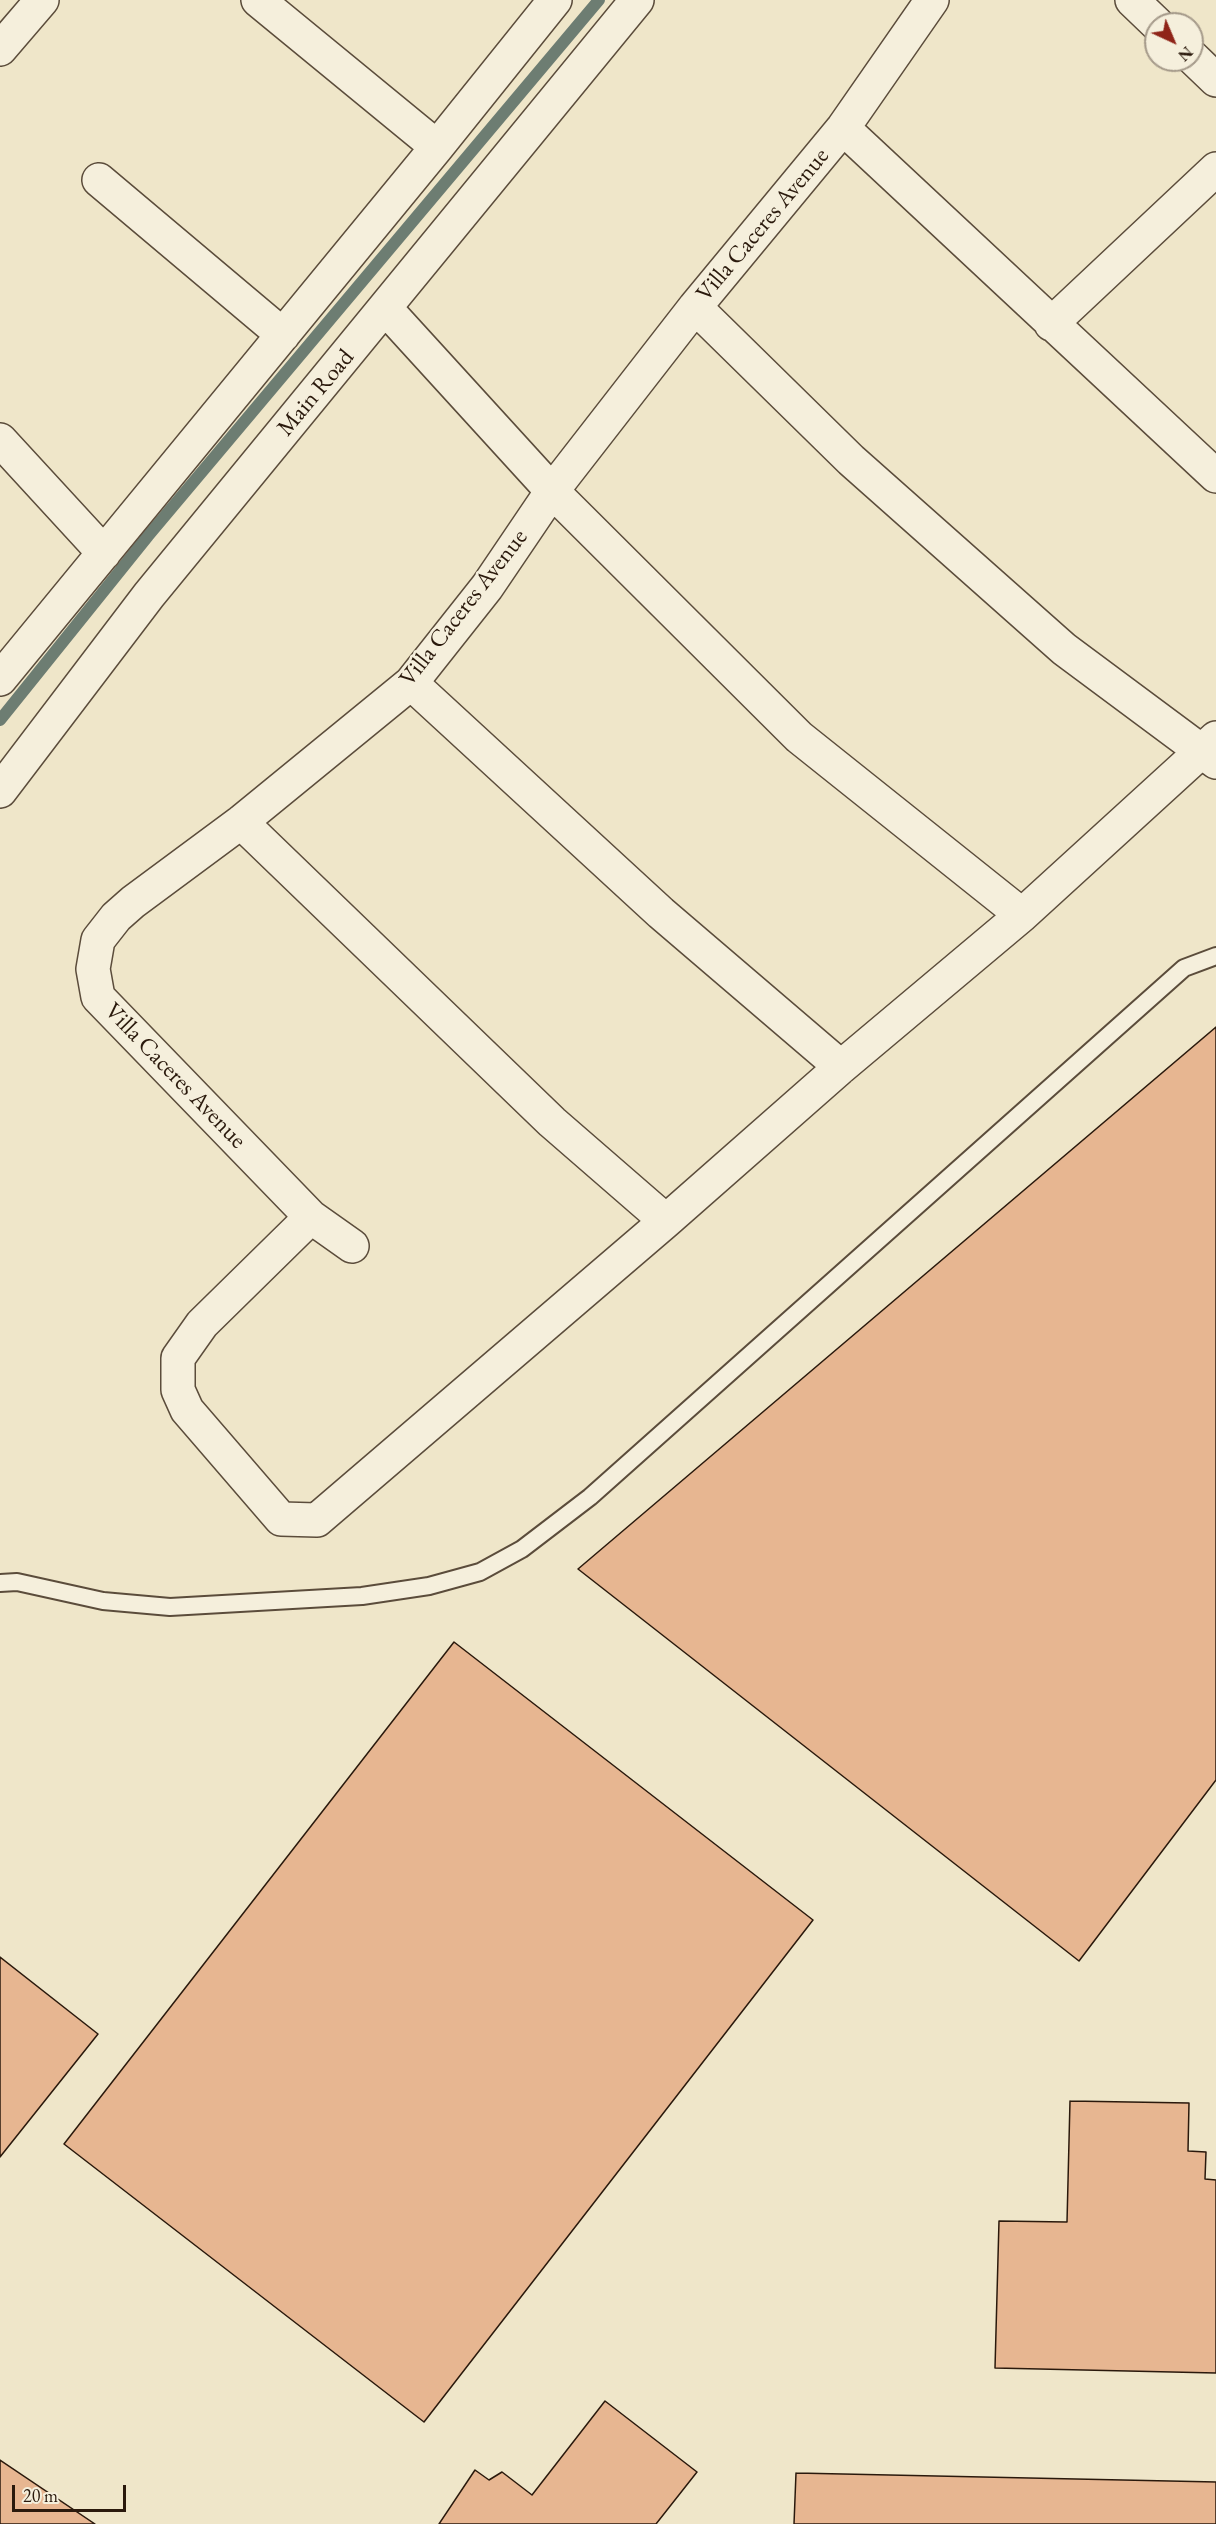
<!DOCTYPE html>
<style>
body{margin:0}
#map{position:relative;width:1216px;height:2524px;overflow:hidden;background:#efe6c9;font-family:"EB Garamond",serif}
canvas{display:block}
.north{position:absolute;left:1144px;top:12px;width:60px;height:60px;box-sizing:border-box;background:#f5efdc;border:2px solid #a49989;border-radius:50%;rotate:136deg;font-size:16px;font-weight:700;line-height:24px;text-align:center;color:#2a190c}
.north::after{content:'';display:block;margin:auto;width:21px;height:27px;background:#8f2418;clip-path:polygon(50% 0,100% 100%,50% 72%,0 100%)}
.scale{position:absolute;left:12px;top:2485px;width:114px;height:27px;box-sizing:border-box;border:3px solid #2a190c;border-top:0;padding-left:8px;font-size:18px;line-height:21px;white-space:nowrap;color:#2a190c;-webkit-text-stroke:4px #f5efdc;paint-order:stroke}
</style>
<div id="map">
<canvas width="1216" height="2524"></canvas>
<div class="north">N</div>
<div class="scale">20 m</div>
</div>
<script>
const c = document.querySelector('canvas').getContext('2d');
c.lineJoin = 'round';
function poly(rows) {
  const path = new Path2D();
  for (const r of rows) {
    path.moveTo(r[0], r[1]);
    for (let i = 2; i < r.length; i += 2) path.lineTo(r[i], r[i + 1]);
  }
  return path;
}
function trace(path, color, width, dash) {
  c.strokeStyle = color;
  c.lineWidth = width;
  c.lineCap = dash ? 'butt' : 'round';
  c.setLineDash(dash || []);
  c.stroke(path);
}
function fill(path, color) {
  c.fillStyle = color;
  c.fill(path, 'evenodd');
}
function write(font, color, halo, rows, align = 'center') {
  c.font = font + ' "EB Garamond",serif';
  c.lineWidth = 5;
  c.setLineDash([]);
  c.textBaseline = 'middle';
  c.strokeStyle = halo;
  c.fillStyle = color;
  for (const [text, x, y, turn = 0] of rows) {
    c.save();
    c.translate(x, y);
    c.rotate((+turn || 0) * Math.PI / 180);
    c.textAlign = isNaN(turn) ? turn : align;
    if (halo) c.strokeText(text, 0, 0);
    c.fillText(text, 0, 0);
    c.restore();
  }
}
trace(poly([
 [0,720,148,536,599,0]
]), '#6d7d72', 12);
const building = poly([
 [1216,1027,1216,1780,1079,1961,578,1569,1216,1027],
 [454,1642,813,1920,424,2422,64,2144,454,1642],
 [0,1957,98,2034,0,2157,0,1957],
 [1070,2101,1189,2103,1188,2151,1206,2152,1205,2179,1216,2180,1216,2373,995,2368,999,2221,1067,2222,1070,2101],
 [605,2401,697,2472,656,2524,439,2524,475,2470,489,2480,502,2472,532,2495,605,2401],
 [0,2460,95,2524,0,2524,0,2460],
 [796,2473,1216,2482,1216,2524,794,2524,796,2473]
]);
fill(building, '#e7b691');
trace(building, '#2a190c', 1.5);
const lane = poly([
 [0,1583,17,1582,103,1601,170,1607,362,1596,429,1586,480,1572,522,1549,590,1497,1184,968,1216,956]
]);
const street = poly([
 [258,0,437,147],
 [1132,0,1157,24],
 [0,49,42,0],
 [1192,57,1216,80],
 [843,128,1216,476],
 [99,180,283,335],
 [695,307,851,460,1064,649,1216,762],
 [386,309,552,491,799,737,1022,915],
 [1051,324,1216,169],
 [0,440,104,553],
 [0,679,437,147,555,0],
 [411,683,661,913,841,1067],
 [0,791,149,595,637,0],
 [241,822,552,1122,666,1221],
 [311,1217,202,1324,178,1358,178,1390,187,1410,281,1519,317,1520,666,1221,841,1067,1022,915,1216,738],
 [352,1246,311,1217,98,997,93,969,98,940,116,917,133,902,241,822,411,683,487,587,552,491,695,307,843,128,932,0]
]);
trace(lane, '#5b4c3b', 20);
trace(street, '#5b4c3b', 36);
trace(lane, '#f5efdc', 16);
trace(street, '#f5efdc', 33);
write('24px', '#2a190c', '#f5efdc', [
 ["Villa Caceres Avenue",763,225,-50],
 ["Main Road",316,393,-50],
 ["Villa Caceres Avenue",464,608,-52],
 ["Villa Caceres Avenue",175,1076,46]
]);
</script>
